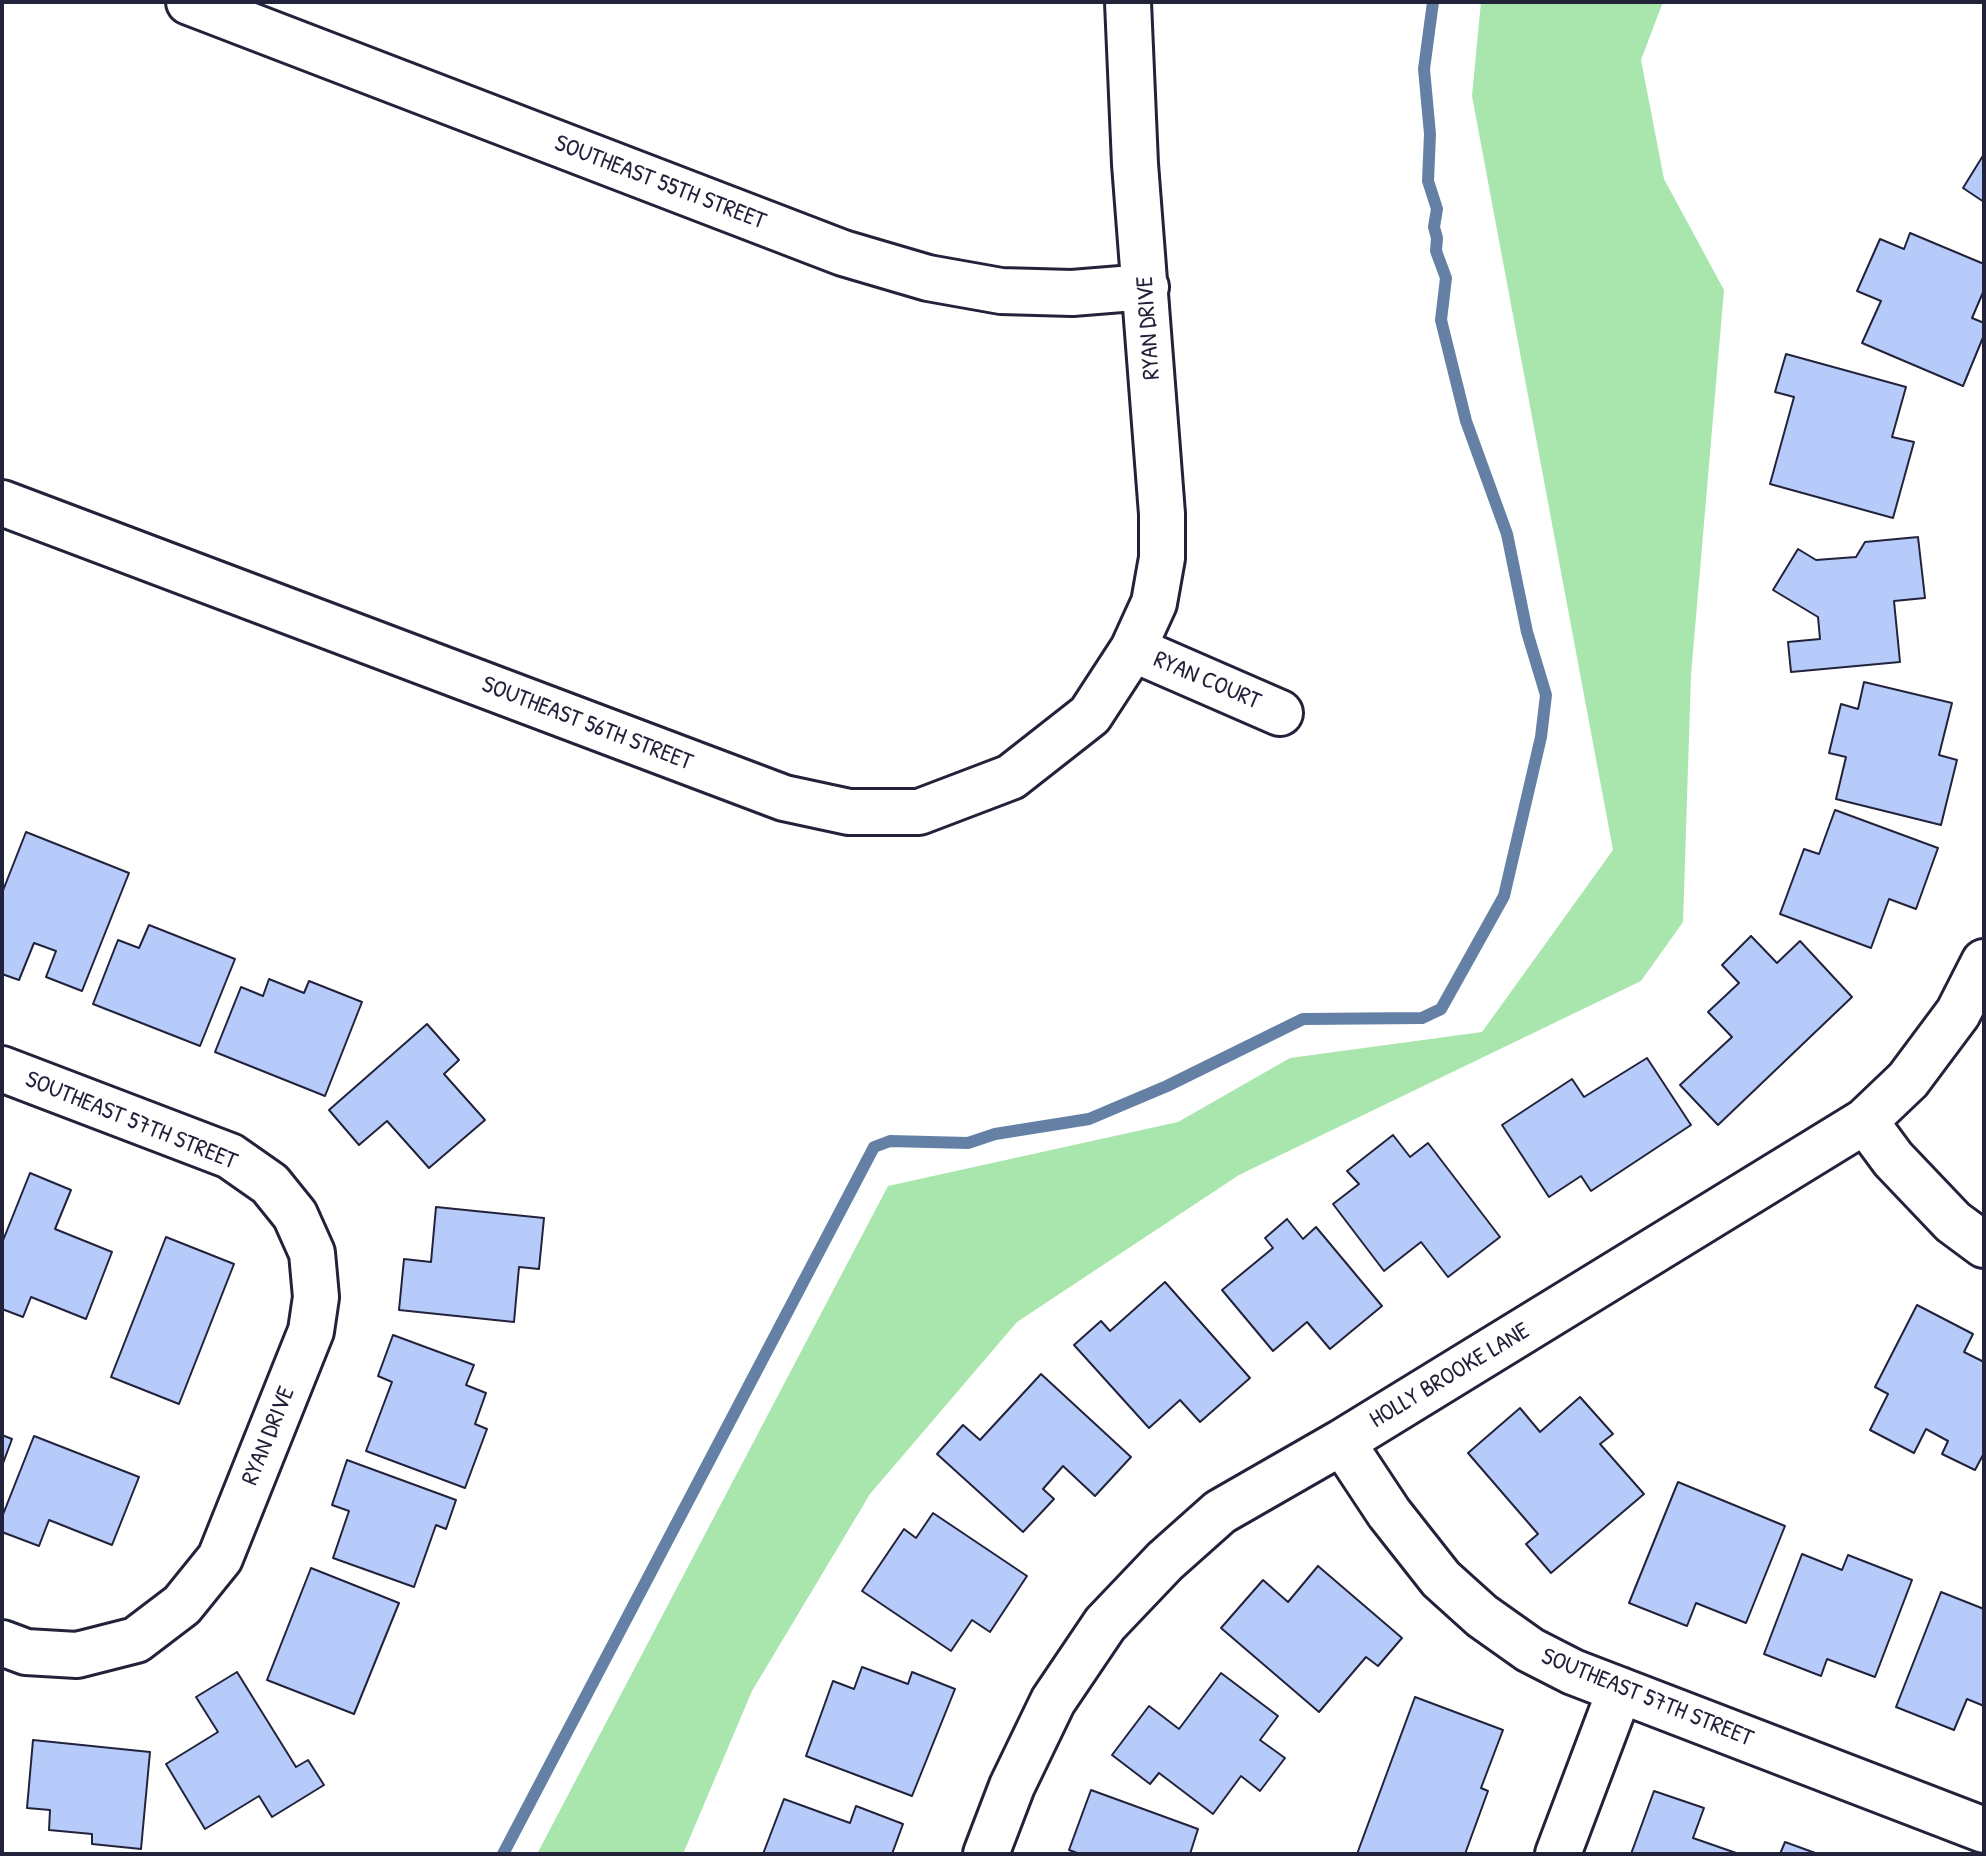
<!DOCTYPE html>
<style>
body{margin:0}
#map{position:relative;width:1986px;height:1856px;overflow:hidden;background:#fff;font-family:"Patrick Hand",sans-serif}
canvas{display:block}
.frame{position:absolute;inset:0;border:4px solid #22223b;pointer-events:none}
</style>
<div id="map">
<canvas width="1986" height="1856"></canvas>
<div class="frame"></div>
</div>
<script>
const c = document.querySelector('canvas').getContext('2d');
c.lineJoin = 'round';
function fill(path, color) {
  c.fillStyle = color;
  c.fill(path, 'evenodd');
}
function poly(rows) {
  const path = new Path2D();
  for (const r of rows) {
    path.moveTo(r[0], r[1]);
    for (let i = 2; i < r.length; i += 2) path.lineTo(r[i], r[i + 1]);
  }
  return path;
}
function trace(path, color, width, dash) {
  c.strokeStyle = color;
  c.lineWidth = width;
  c.lineCap = dash ? 'butt' : 'round';
  c.setLineDash(dash || []);
  c.stroke(path);
}
function write(font, color, halo, rows, align = 'center') {
  c.font = font + ' "Patrick Hand",sans-serif';
  c.lineWidth = 6;
  c.setLineDash([]);
  c.textBaseline = 'middle';
  c.strokeStyle = halo;
  c.fillStyle = color;
  for (const [text, x, y, turn = 0] of rows) {
    c.save();
    c.translate(x, y);
    c.rotate((+turn || 0) * Math.PI / 180);
    c.textAlign = isNaN(turn) ? turn : align;
    if (halo) c.strokeText(text, 0, 0);
    c.fillText(text, 0, 0);
    c.restore();
  }
}
fill(poly([
 [1481,2,1663,2,1641,60,1664,179,1724,290,1691,675,1683,922,1641,981,1239,1175,1017,1322,870,1494,752,1691,683,1854,537,1854,888,1186,1178,1122,1290,1058,1482,1032,1613,850,1472,96]
]), '#a8e6ad');
trace(poly([
 [503,1854,874,1147,890,1141,968,1143,995,1134,1089,1119,1167,1086,1303,1019,1422,1018,1441,1009,1504,896,1541,737,1546,695,1527,632,1507,534,1466,421,1441,320,1446,278,1436,251,1437,238,1434,227,1437,209,1428,181,1430,134,1424,69,1433,2]
]), '#6481a5', 12);
const building = poly([
 [1984,154,1984,202,1963,188,1984,154],
 [1910,233,1984,264,1984,290,1972,318,1984,323,1984,335,1963,386,1862,343,1881,301,1857,291,1880,239,1904,249,1910,233],
 [1786,354,1906,387,1892,437,1914,442,1893,518,1770,484,1794,397,1775,392,1786,354],
 [1918,537,1925,598,1894,601,1900,662,1791,672,1788,642,1820,639,1818,617,1773,590,1798,549,1816,560,1856,557,1865,542,1918,537],
 [1864,682,1952,703,1939,755,1957,760,1941,825,1836,799,1846,757,1829,753,1841,704,1858,709,1864,682],
 [1835,810,1938,848,1916,909,1889,899,1871,948,1780,914,1804,849,1819,854,1835,810],
 [26,832,129,873,82,991,46,977,56,951,34,943,19,980,2,974,2,893,26,832],
 [149,925,235,959,200,1046,93,1004,118,940,139,948,149,925],
 [1751,936,1777,963,1800,941,1852,997,1718,1125,1680,1085,1732,1037,1708,1012,1739,983,1722,965,1751,936],
 [269,979,304,993,309,981,362,1002,325,1096,215,1052,241,987,263,996,269,979],
 [427,1024,459,1060,444,1074,485,1120,429,1168,387,1121,359,1145,329,1110,427,1024],
 [1647,1058,1691,1125,1591,1191,1581,1176,1549,1197,1502,1125,1572,1079,1584,1097,1647,1058],
 [1393,1135,1410,1157,1428,1143,1500,1237,1448,1277,1421,1242,1384,1271,1333,1204,1359,1184,1347,1171,1393,1135],
 [30,1173,71,1190,55,1229,112,1252,86,1319,31,1297,23,1317,2,1309,2,1243,30,1173],
 [436,1207,544,1218,539,1269,519,1267,514,1322,399,1310,404,1259,431,1262,436,1207],
 [1287,1219,1303,1239,1316,1227,1382,1306,1330,1349,1307,1322,1273,1351,1222,1290,1273,1248,1265,1238,1287,1219],
 [166,1237,234,1264,179,1404,111,1377,166,1237],
 [1165,1282,1250,1378,1200,1422,1180,1400,1149,1428,1074,1345,1101,1321,1110,1331,1165,1282],
 [1917,1305,1973,1334,1964,1352,1984,1362,1984,1453,1975,1470,1942,1454,1948,1441,1926,1429,1914,1453,1870,1430,1888,1394,1875,1387,1917,1305],
 [393,1335,474,1365,466,1385,486,1393,475,1424,487,1429,465,1488,366,1451,392,1382,378,1376,393,1335],
 [1041,1374,1131,1457,1095,1496,1063,1466,1043,1489,1054,1499,1023,1532,937,1454,963,1425,980,1440,1041,1374],
 [1580,1397,1613,1434,1600,1444,1644,1494,1551,1573,1526,1544,1538,1534,1468,1453,1520,1408,1540,1432,1580,1397],
 [2,1435,12,1439,2,1466,2,1435],
 [34,1436,139,1477,112,1545,49,1520,39,1546,2,1532,2,1517,34,1436],
 [347,1460,456,1500,446,1529,436,1525,414,1587,333,1558,349,1511,332,1505,347,1460],
 [1678,1482,1785,1526,1746,1623,1696,1603,1687,1626,1629,1603,1678,1482],
 [933,1513,1027,1576,990,1632,972,1620,951,1651,862,1591,904,1529,916,1538,933,1513],
 [1802,1554,1842,1570,1848,1555,1912,1580,1875,1677,1827,1659,1821,1676,1764,1654,1802,1554],
 [1318,1566,1402,1638,1378,1666,1366,1657,1319,1712,1221,1628,1263,1580,1288,1602,1318,1566],
 [311,1568,399,1603,354,1714,267,1680,311,1568],
 [1941,1592,1984,1609,1984,1706,1967,1699,1954,1730,1896,1707,1941,1592],
 [862,1667,908,1684,912,1672,955,1689,912,1796,806,1756,833,1681,854,1689,862,1667],
 [237,1672,296,1767,308,1760,324,1785,272,1817,259,1796,205,1829,166,1764,218,1732,196,1697,237,1672],
 [1221,1673,1278,1716,1260,1740,1285,1758,1260,1791,1241,1776,1213,1814,1159,1773,1150,1784,1112,1755,1149,1706,1179,1729,1221,1673],
 [1415,1697,1503,1730,1481,1788,1488,1791,1465,1854,1357,1854,1415,1697],
 [33,1740,150,1752,141,1849,92,1844,92,1834,49,1830,50,1810,27,1808,33,1740],
 [1091,1790,1198,1829,1190,1854,1080,1854,1069,1850,1091,1790],
 [1654,1791,1704,1808,1693,1838,1739,1854,1631,1854,1654,1791],
 [784,1799,850,1823,856,1806,903,1824,892,1854,763,1854,784,1799],
 [1785,1842,1818,1854,1780,1854,1785,1842]
]);
fill(building, '#b6cbfa');
trace(building, '#22223b', 2);
const street = poly([
 [189,2,843,253,928,278,1001,291,1072,293,1146,287],
 [2,503,784,798,849,812,919,812,1011,777,1090,715,1133,649,1154,603,1162,558,1162,514,1135,164,1128,2],
 [1133,649,1280,713],
 [2,1069,230,1156,270,1184,295,1215,312,1253,316,1297,311,1331,220,1558,182,1605,136,1640,77,1655,26,1652,2,1643],
 [1865,1121,1893,1159,1953,1222,1984,1245],
 [1342,1442,1389,1513,1441,1579,1482,1616,1530,1650,1573,1672,1984,1830],
 [986,1854,1012,1786,1053,1701,1105,1624,1165,1561,1220,1512,1342,1442,1865,1121,1908,1080,1958,1013,1984,962],
 [1558,1854,1620,1690]
]);
trace(street, '#22223b', 50);
trace(street, '#fff', 44);
write('24px', '#22223b', '#fff', [
 ["SOUTHEAST 55TH STREET",660,183,21],
 ["RYAN DRIVE",1149,328,-94],
 ["RYAN COURT",1207,681,23],
 ["SOUTHEAST 56TH STREET",587,724,21],
 ["SOUTHEAST 57TH STREET",131,1121,22],
 ["HOLLY BROOKE LANE",1450,1376,-31],
 ["RYAN DRIVE",269,1436,-68],
 ["SOUTHEAST 57TH STREET",1647,1698,22]
]);
</script>
